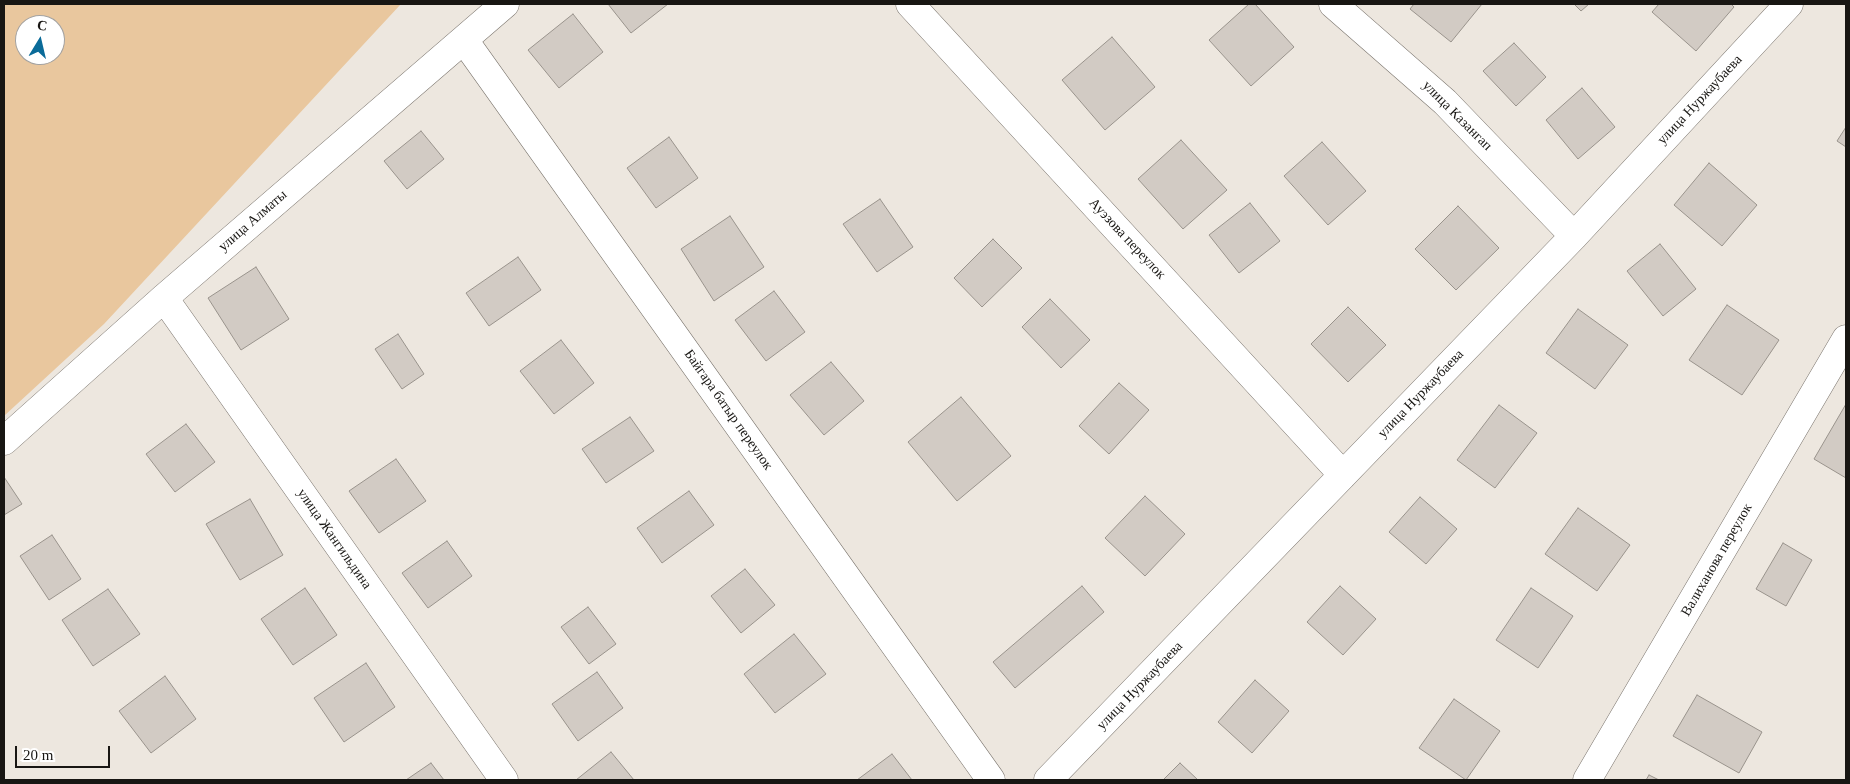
<!DOCTYPE html>
<meta charset="utf-8">
<style>
body{margin:0}
#map{position:relative;width:1850px;height:784px;overflow:hidden;background:#ede7df;font-family:Georgia,serif}
canvas{display:block}
.frame{position:absolute;inset:0;border:5px solid #181613;pointer-events:none}
.north{position:absolute;left:15px;top:15px;width:50px;height:50px;box-sizing:border-box;background:#fff;border:1px solid #a3a2a1;border-radius:50%;rotate:9deg;font-size:14px;font-weight:700;line-height:20px;text-align:center;color:#181613}
.north::after{content:'';display:block;margin:auto;width:18px;height:22px;background:#0a6b99;clip-path:polygon(50% 0,100% 100%,50% 72%,0 100%)}
.scale{position:absolute;left:15px;top:746px;width:95px;height:22px;box-sizing:border-box;border:2px solid #181613;border-top:0;padding-left:6px;font-size:15px;line-height:18px;white-space:nowrap;color:#181613;-webkit-text-stroke:4px #fff;paint-order:stroke}
</style>
<div id="map">
<canvas width="1850" height="784"></canvas>
<div class="frame"></div>
<div class="north">С</div>
<div class="scale">20 m</div>
</div>
<script>
const c = document.querySelector('canvas').getContext('2d');
c.lineJoin = 'round';
function fillPath(path, color) {
  c.fillStyle = color;
  c.fill(path, 'evenodd');
}
function shape(rows) {
  const path = new Path2D();
  for (const r of rows) {
    path.moveTo(r[0], r[1]);
    for (let i = 2; i < r.length; i += 2) path.lineTo(r[i], r[i + 1]);
  }
  return path;
}
function stroke(path, color, width, dash) {
  c.strokeStyle = color;
  c.lineWidth = width;
  c.lineCap = dash ? 'butt' : 'round';
  c.setLineDash(dash || []);
  c.stroke(path);
}
function write(font, color, halo, rows, align = 'center') {
  c.font = font + ' Georgia,serif';
  c.lineWidth = 4;
  c.setLineDash([]);
  c.textBaseline = 'middle';
  c.strokeStyle = halo;
  c.fillStyle = color;
  for (const [text, x, y, turn = 0] of rows) {
    c.save();
    c.translate(x, y);
    c.rotate((+turn || 0) * Math.PI / 180);
    c.textAlign = isNaN(turn) ? turn : align;
    if (halo) c.strokeText(text, 0, 0);
    c.fillText(text, 0, 0);
    c.restore();
  }
}
const green = shape([
 [4,4,401,4,104,324,4,416],
 [25,25,55,25,55,55,25,55]
]);
const building = shape([
 [608,4,668,4,631,33,608,4],
 [1249,4,1255,4,1294,47,1251,86,1209,40,1249,4],
 [1414,4,1482,4,1451,42,1410,9,1414,4],
 [1574,4,1589,4,1581,11,1574,4],
 [1659,4,1731,4,1734,7,1696,51,1652,12,1659,4],
 [573,14,603,52,559,88,528,50,573,14],
 [1112,37,1155,87,1105,130,1062,80,1112,37],
 [1514,43,1546,77,1516,106,1483,71,1514,43],
 [1582,88,1615,127,1578,159,1546,120,1582,88],
 [1846,127,1846,147,1837,141,1846,127],
 [421,131,444,159,407,189,384,161,421,131],
 [669,137,698,178,656,208,627,168,669,137],
 [1181,140,1227,190,1183,229,1138,179,1181,140],
 [1322,142,1366,191,1328,225,1284,176,1322,142],
 [1709,163,1757,205,1722,246,1674,205,1709,163],
 [880,199,913,247,877,272,843,224,880,199],
 [1250,203,1280,241,1239,273,1209,235,1250,203],
 [1458,206,1499,248,1456,290,1415,249,1458,206],
 [730,216,764,267,714,301,681,249,730,216],
 [993,239,1022,268,982,307,954,278,993,239],
 [1660,244,1696,289,1663,316,1627,271,1660,244],
 [518,257,541,290,489,326,466,293,518,257],
 [256,267,289,319,241,350,208,298,256,267],
 [774,291,805,332,766,361,735,320,774,291],
 [1050,299,1090,340,1061,368,1022,327,1050,299],
 [1727,305,1779,340,1742,395,1689,360,1727,305],
 [1348,307,1386,345,1348,382,1311,344,1348,307],
 [1578,309,1628,345,1595,389,1546,353,1578,309],
 [398,334,424,374,402,389,375,349,398,334],
 [561,340,594,383,554,414,520,371,561,340],
 [831,362,864,401,824,435,790,395,831,362],
 [1119,383,1149,410,1109,454,1079,426,1119,383],
 [961,397,1011,456,957,501,908,442,961,397],
 [1846,404,1846,478,1814,459,1846,404],
 [1499,405,1537,433,1495,488,1457,460,1499,405],
 [630,417,654,451,606,483,582,449,630,417],
 [186,424,215,462,175,492,146,454,186,424],
 [396,459,426,501,379,533,349,491,396,459],
 [4,477,22,504,4,515,4,477],
 [689,491,714,525,662,563,637,528,689,491],
 [1145,496,1185,534,1145,576,1105,538,1145,496],
 [1420,497,1457,529,1426,564,1389,532,1420,497],
 [250,499,283,555,240,580,206,524,250,499],
 [1578,508,1630,545,1597,591,1545,554,1578,508],
 [52,535,81,579,49,600,20,556,52,535],
 [447,541,472,576,428,608,402,573,447,541],
 [1783,543,1812,560,1786,606,1756,589,1783,543],
 [745,569,775,605,741,633,711,596,745,569],
 [1082,586,1104,612,1015,688,993,662,1082,586],
 [1340,586,1376,619,1343,655,1307,622,1340,586],
 [305,588,337,635,293,665,261,619,305,588],
 [1531,588,1573,616,1538,668,1496,640,1531,588],
 [108,589,140,634,93,666,62,620,108,589],
 [588,607,616,644,589,664,561,627,588,607],
 [794,634,826,674,775,713,744,674,794,634],
 [366,663,395,707,344,742,314,698,366,663],
 [597,672,623,708,578,741,552,704,597,672],
 [165,676,196,719,151,753,119,711,165,676],
 [1255,680,1289,711,1252,753,1218,722,1255,680],
 [1697,695,1762,732,1739,773,1673,736,1697,695],
 [1454,699,1500,731,1466,780,1419,748,1454,699],
 [611,752,634,780,576,780,611,752],
 [892,754,912,780,857,780,892,754],
 [431,763,444,780,406,780,431,763],
 [1180,763,1198,780,1163,780,1180,763],
 [1649,775,1659,780,1646,780,1649,775]
]);
const minor = shape([
 [910,4,1343,475],
 [1333,4,1445,102,1574,236],
 [464,40,991,780],
 [164,298,504,780],
 [4,441,164,298,505,4],
 [1048,780,1574,236,1789,4],
 [1587,780,1846,339]
]);
const streetNames = [
 ["улица Нуржаубаева",1700,100,-47],
 ["улица Казангап",1457,116,45],
 ["улица Алматы",253,221,-41],
 ["Ауэзова переулок",1127,239,47],
 ["улица Нуржаубаева",1421,394,-46],
 ["Байгара батыр переулок",728,410,55],
 ["улица Жангильдина",334,539,55],
 ["Валиханова переулок",1717,560,-60],
 ["улица Нуржаубаева",1140,686,-46]
];
fillPath(green, '#e9c79e');
fillPath(building, '#d2cbc4');
stroke(building, '#99938c', 1);
stroke(minor, '#7a746d', 29);
stroke(minor, '#fff', 28);
write('14px', '#181613', '#fff', streetNames);
</script>
